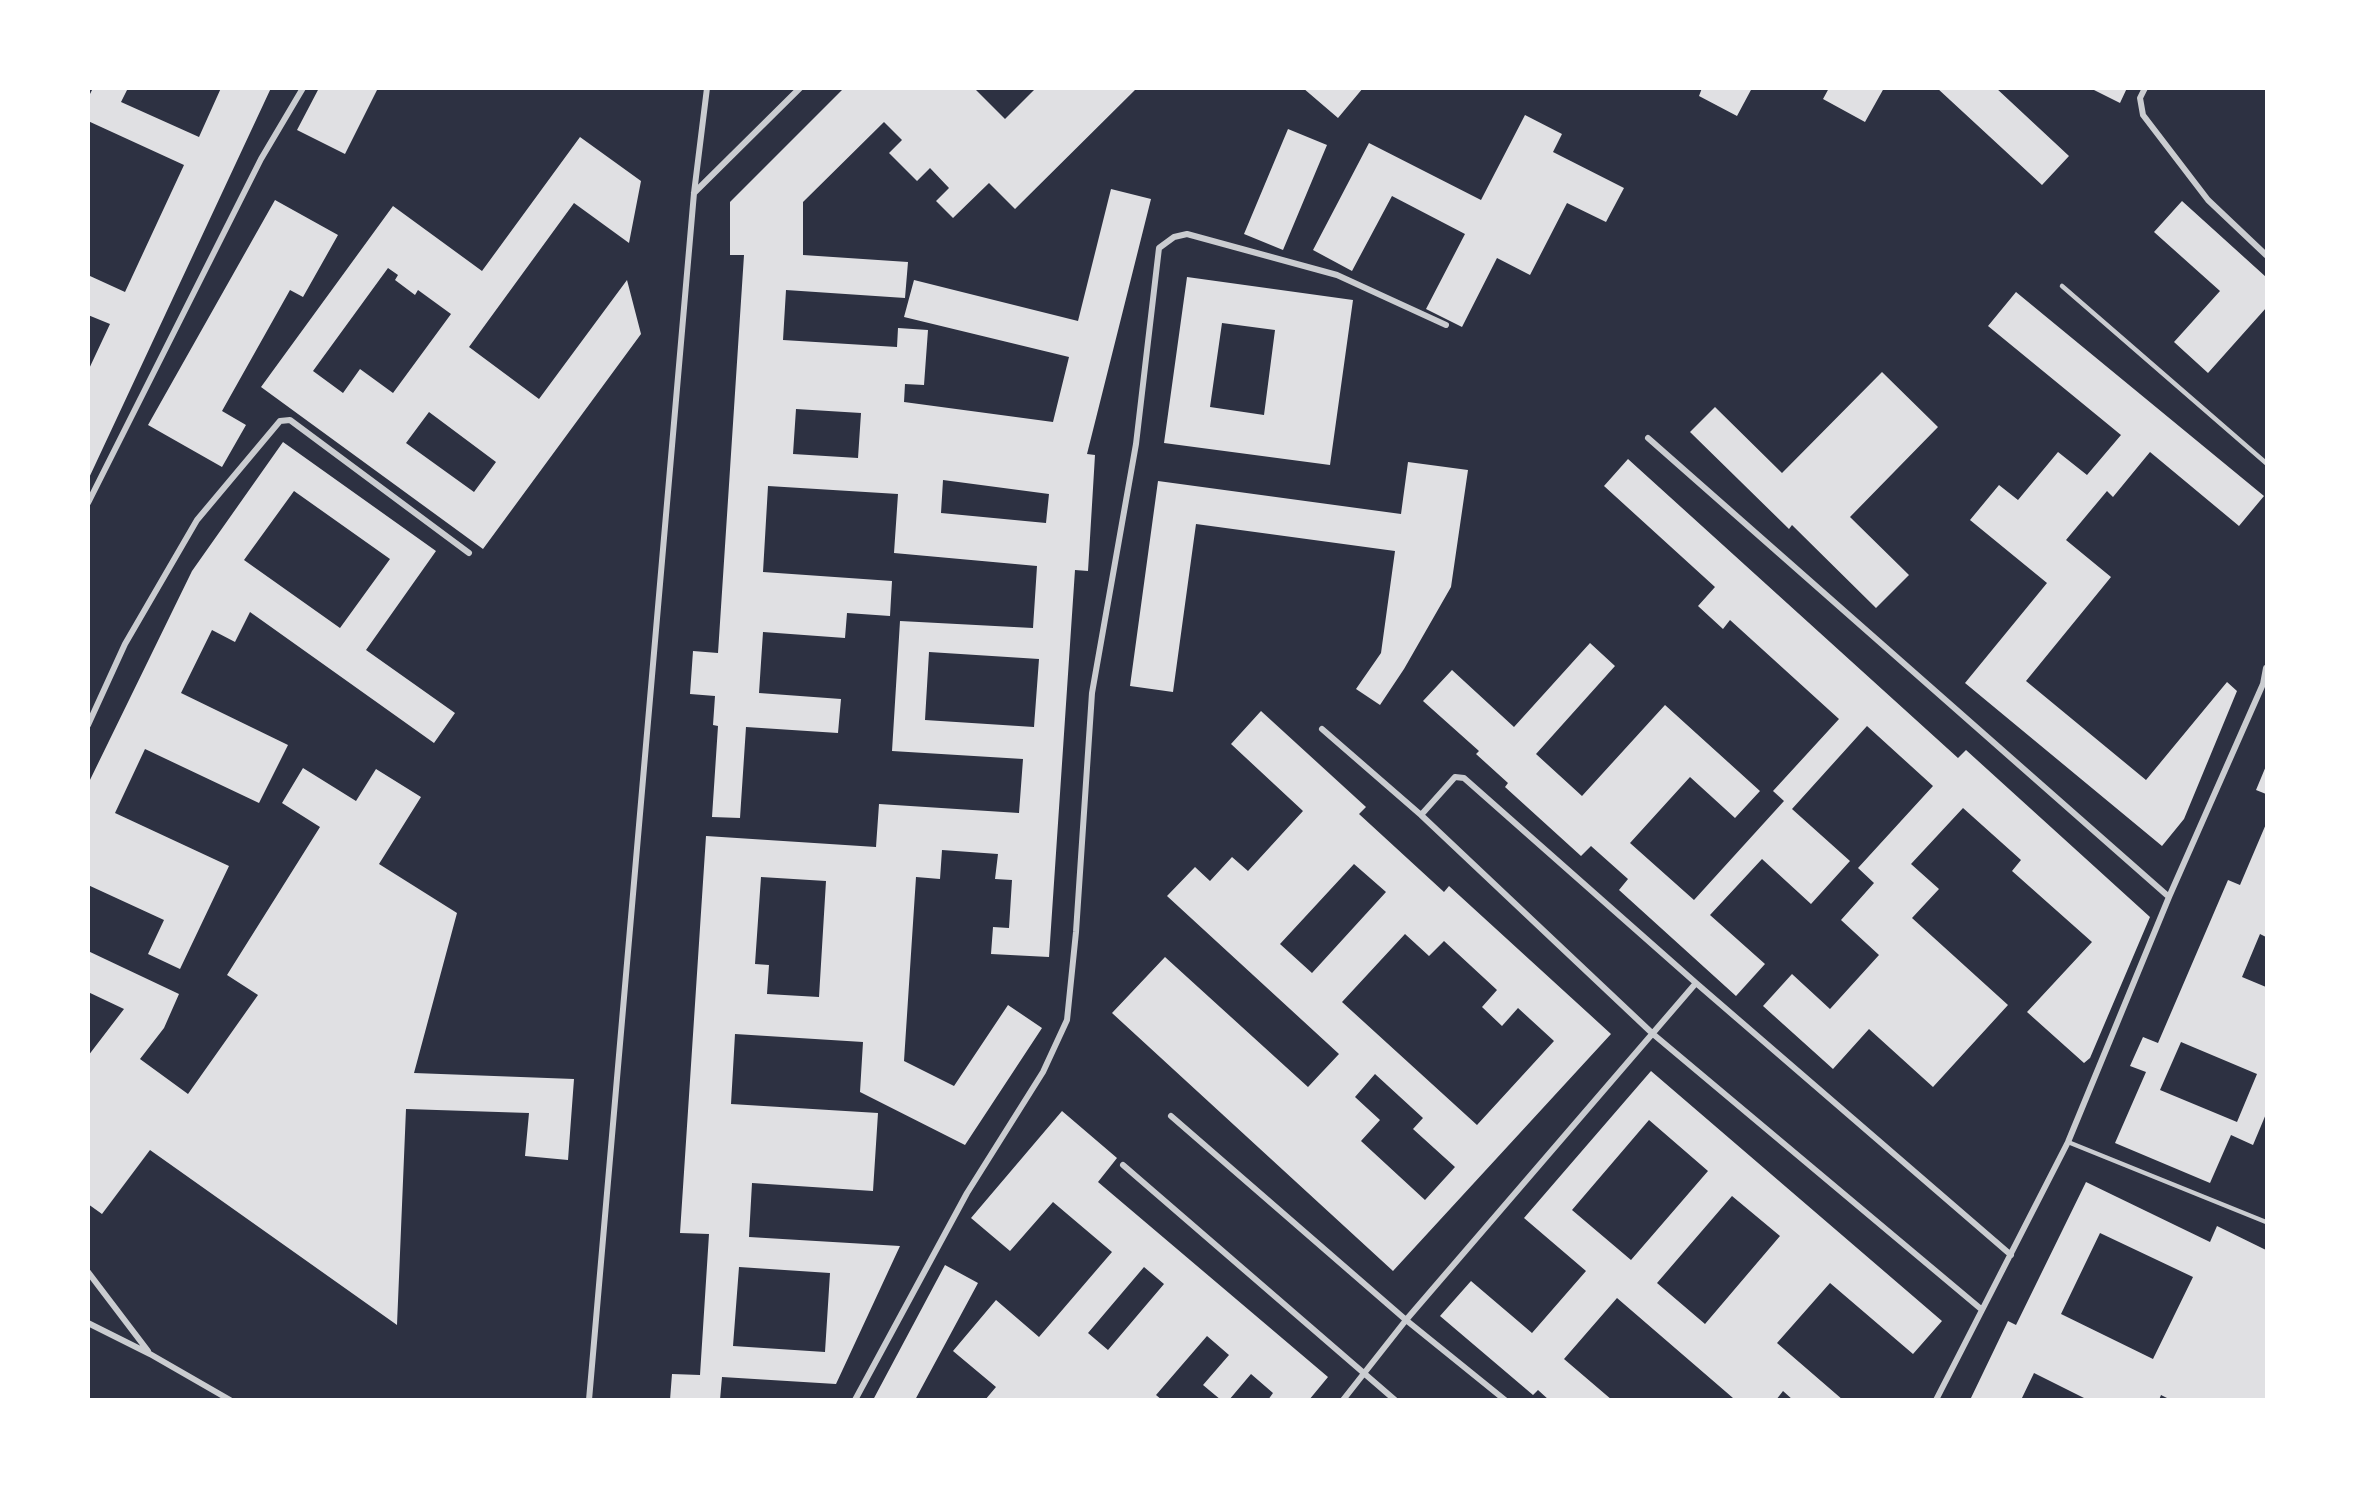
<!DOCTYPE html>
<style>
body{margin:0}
#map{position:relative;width:2355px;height:1488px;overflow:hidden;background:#2d3142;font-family:"PT Sans",sans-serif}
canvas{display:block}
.frame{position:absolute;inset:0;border:90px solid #fff;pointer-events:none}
</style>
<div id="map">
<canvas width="2355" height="1488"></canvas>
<div class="frame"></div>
</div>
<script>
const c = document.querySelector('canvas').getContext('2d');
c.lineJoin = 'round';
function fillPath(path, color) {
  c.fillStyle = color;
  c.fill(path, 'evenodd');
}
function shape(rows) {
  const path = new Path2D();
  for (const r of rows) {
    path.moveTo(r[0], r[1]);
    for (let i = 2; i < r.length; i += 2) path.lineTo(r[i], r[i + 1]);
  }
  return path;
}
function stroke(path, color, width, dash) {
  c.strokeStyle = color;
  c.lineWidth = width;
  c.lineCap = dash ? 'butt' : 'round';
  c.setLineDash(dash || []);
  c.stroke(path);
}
const building = shape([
 [93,88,128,88,121,102,199,137,221,88,271,88,88,480,88,371,110,324,88,315,88,279,90,276,125,292,184,165,88,121,88,98],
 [319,88,378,88,345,154,297,130],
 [844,88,974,88,1005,119,1036,88,1137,88,1015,209,989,183,953,218,936,201,949,188,930,168,917,181,889,153,902,140,884,122,803,202,803,255,908,262,905,298,786,290,783,340,897,347,898,328,928,330,924,385,905,384,904,402,1053,422,1069,357,904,317,914,280,1078,321,1111,189,1151,199,1087,454,1095,455,1088,571,1075,570,1049,957,991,954,993,927,1009,928,1012,880,995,879,998,854,942,850,940,879,916,877,904,1061,954,1086,1008,1005,1042,1028,965,1145,860,1092,863,1042,735,1034,731,1104,878,1113,873,1191,752,1183,749,1237,900,1246,836,1384,722,1377,720,1400,670,1400,672,1374,700,1375,709,1234,680,1233,706,836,876,847,879,804,1019,813,1023,759,892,751,900,621,1033,628,1037,566,894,553,898,494,768,486,763,572,892,581,890,616,847,613,845,638,763,632,759,693,841,699,838,733,746,727,740,818,712,817,718,726,713,725,715,696,690,694,693,651,718,653,744,255,730,255,730,202],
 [796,409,861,413,858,458,793,454],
 [943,480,1049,494,1046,523,941,513],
 [929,652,1039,659,1034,727,925,720],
 [761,877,826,881,819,997,767,994,769,965,755,964],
 [739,1267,830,1273,825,1352,733,1346],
 [1303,88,1363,88,1338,118],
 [1702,88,1752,88,1737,116,1699,96],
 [1829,88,1884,88,1865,122,1823,99],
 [1937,88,1996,88,2069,156,2042,185],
 [2090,88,2127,88,2120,103],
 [1525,115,1562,134,1553,152,1624,188,1606,222,1567,203,1530,275,1497,258,1462,327,1426,309,1465,234,1392,196,1352,271,1313,250,1369,143,1481,200],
 [1288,129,1327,145,1283,250,1244,234],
 [580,137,641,181,629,243,574,203,469,347,539,399,627,280,641,334,483,549,261,387,393,206,482,271],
 [388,268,398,275,395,280,415,295,418,290,451,314,393,393,360,369,343,393,313,371],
 [429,412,496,462,474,492,406,443],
 [275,200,338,235,303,297,290,290,222,411,246,425,222,467,148,425],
 [2182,201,2266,277,2266,308,2208,373,2174,342,2220,291,2154,232],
 [1187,277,1353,300,1330,465,1164,443],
 [1222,323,1275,330,1264,415,1210,407],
 [2016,292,2264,496,2239,526,2150,452,2113,497,2107,491,2066,540,2111,577,2026,681,2146,780,2227,682,2237,691,2184,819,2162,846,1965,683,2047,583,1970,520,1999,485,2018,500,2058,452,2087,475,2121,435,1988,326],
 [1882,372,1938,427,1850,517,1909,575,1876,608,1792,525,1789,529,1690,432,1715,407,1782,473],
 [283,442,436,551,366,650,455,713,434,743,250,612,235,642,212,630,181,693,288,745,259,803,145,749,115,813,229,866,180,969,148,954,164,920,88,885,88,784,192,571],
 [294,491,390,559,340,628,244,560],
 [1628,459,1958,758,1966,750,2150,917,2090,1058,2084,1063,2027,1012,2092,942,2012,871,2021,860,1963,808,1911,864,1939,889,1912,918,2008,1005,1933,1087,1869,1029,1833,1069,1763,1006,1792,974,1830,1009,1879,955,1841,920,1874,883,1858,868,1933,786,1867,726,1792,809,1850,861,1811,904,1762,859,1710,915,1765,964,1736,996,1619,890,1628,879,1591,846,1581,856,1505,787,1508,783,1476,754,1479,751,1423,701,1452,670,1514,727,1590,643,1615,666,1536,754,1582,796,1665,705,1760,791,1735,818,1690,777,1630,843,1694,900,1784,801,1773,791,1839,719,1730,620,1723,629,1698,606,1715,587,1604,486],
 [1408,462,1468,470,1451,587,1404,669,1380,705,1356,689,1381,653,1395,551,1196,524,1173,692,1130,686,1158,481,1401,514],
 [1261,711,1366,807,1359,814,1444,892,1449,886,1611,1034,1393,1271,1112,1013,1165,957,1308,1087,1339,1054,1167,896,1195,867,1210,881,1232,857,1248,871,1303,811,1231,744],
 [1354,864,1386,892,1312,973,1280,944],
 [1405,934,1429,956,1444,941,1497,990,1482,1007,1502,1026,1518,1008,1554,1041,1477,1125,1342,1002],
 [1375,1074,1423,1118,1413,1129,1455,1167,1425,1200,1361,1141,1380,1120,1355,1097],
 [2266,766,2266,794,2256,790],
 [303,768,356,801,376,769,421,797,379,864,457,913,414,1073,574,1079,568,1160,525,1156,529,1113,406,1109,397,1325,150,1150,102,1214,88,1204,88,1056,124,1009,88,992,88,951,179,994,164,1028,140,1059,188,1094,258,995,227,975,320,827,282,803],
 [2266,824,2266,937,2260,934,2242,977,2266,987,2266,1114,2253,1145,2231,1135,2210,1183,2115,1143,2146,1072,2130,1066,2143,1037,2158,1043,2228,880,2240,885],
 [2181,1042,2257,1074,2237,1122,2160,1090],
 [1651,1071,1942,1321,1913,1354,1830,1283,1777,1343,1843,1400,1793,1400,1783,1391,1776,1400,1732,1400,1733,1398,1617,1298,1564,1359,1612,1400,1549,1400,1538,1390,1533,1395,1440,1316,1471,1281,1532,1333,1586,1271,1524,1218],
 [1649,1120,1708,1171,1631,1260,1572,1210],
 [1732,1196,1780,1236,1705,1324,1657,1283],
 [1062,1111,1117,1158,1098,1182,1328,1377,1309,1400,1268,1400,1273,1393,1251,1374,1229,1400,1221,1400,1203,1385,1229,1355,1207,1336,1156,1395,1162,1400,985,1400,996,1387,953,1351,996,1300,1039,1337,1112,1252,1053,1202,1010,1251,971,1218],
 [1144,1267,1164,1284,1108,1350,1088,1333],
 [2086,1182,2210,1242,2217,1226,2266,1250,2266,1400,2171,1400,2161,1395,2159,1400,2088,1400,2034,1373,2021,1400,1970,1400,2008,1321,2016,1325],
 [2100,1233,2193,1277,2153,1359,2061,1314],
 [945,1265,978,1283,915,1400,873,1400]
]);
const service = shape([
 [2062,286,2266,463],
 [2068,1142,2266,1222]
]);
const minor = shape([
 [2145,88,2140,98,2143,115,2208,200,2266,255],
 [694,193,800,88],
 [1648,438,2169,897],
 [88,503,261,159,303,88],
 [88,725,125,644,197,520,280,421,290,420,469,553],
 [1322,729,1421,815,1653,1034,1981,1309],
 [1696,983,2011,1255],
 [1171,1116,1406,1320,1505,1400],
 [1123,1165,1395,1400],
 [88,1272,148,1351],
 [88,1323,150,1354,230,1400],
 [589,1400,694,193,707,88],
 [855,1400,967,1193,1043,1072,1067,1020,1076,932,1092,693,1136,444,1159,248,1174,237,1187,234,1337,275,1446,325],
 [1343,1400,1406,1320,1696,983,1464,778,1455,777,1421,815],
 [1936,1400,2068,1142,2169,897,2263,684,2266,668]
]);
fillPath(building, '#e0e0e3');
stroke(service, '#caccd0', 4.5);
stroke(minor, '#caccd0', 6);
</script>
